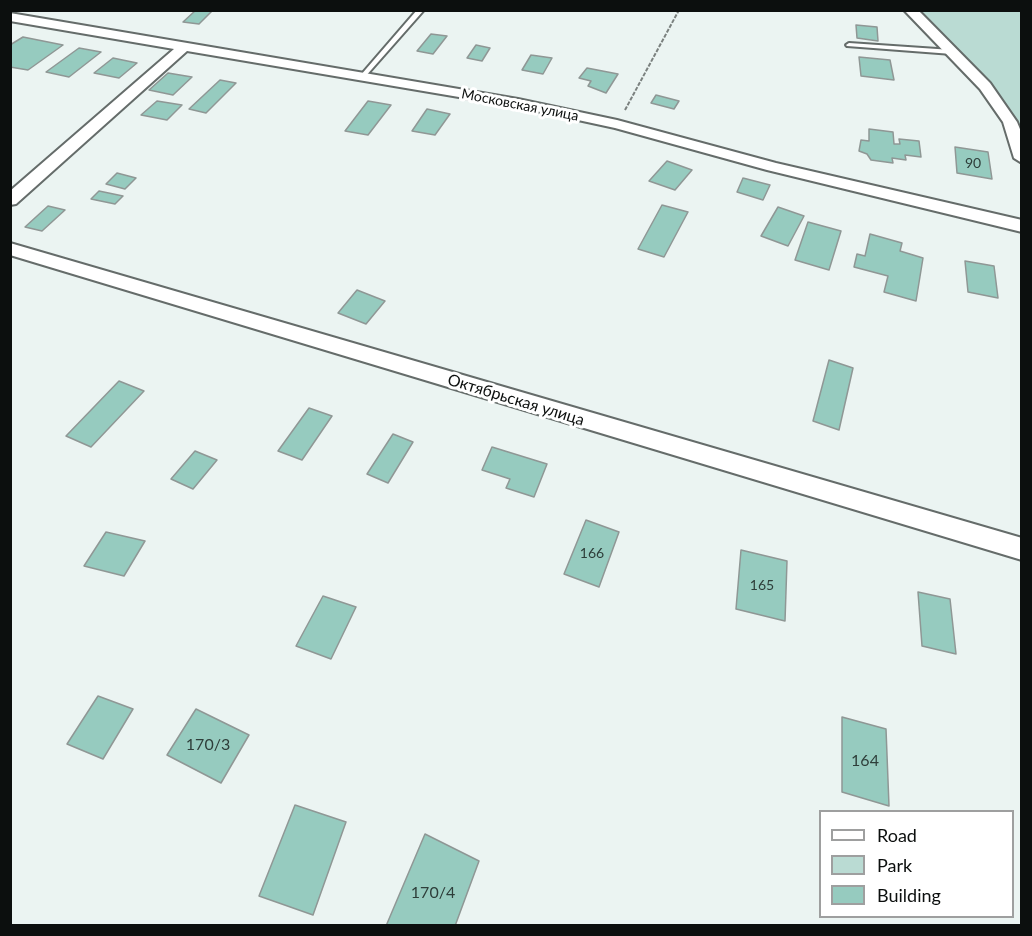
<!DOCTYPE html>
<meta charset="utf-8">
<style>
body{margin:0}
#map{position:relative;width:1032px;height:936px;overflow:hidden;background:#ebf4f2;font-family:Lato,sans-serif}
canvas{display:block}
.frame{position:absolute;inset:0;border:12px solid #0c0f0e;pointer-events:none}
.legend{position:absolute;left:819px;top:810px;width:195px;height:108px;box-sizing:border-box;background:#fff;border:2px solid #9e9f9f;margin:0;padding:8px 10px;list-style:none;font-size:18px;color:#0c0f0e}
.legend li{display:flex;align-items:center;gap:12px;height:30px}
.legend b{width:30px;border:2px solid #9e9f9f}
</style>
<div id="map">
<canvas width="1032" height="936"></canvas>
<div class="frame"></div>
<ul class="legend">
<li><b style="height:8px;background:#fff"></b>Road</li>
<li><b style="height:16px;background:#badbd3"></b>Park</li>
<li><b style="height:16px;background:#96cbbf"></b>Building</li>
</ul>
</div>
<script>
const c = document.querySelector('canvas').getContext('2d');
c.lineJoin = 'round';
function fillPath(path, color) {
  c.fillStyle = color;
  c.fill(path, 'evenodd');
}
function shape(rows) {
  const path = new Path2D();
  for (const r of rows) {
    path.moveTo(r[0], r[1]);
    for (let i = 2; i < r.length; i += 2) path.lineTo(r[i], r[i + 1]);
  }
  return path;
}
function stroke(path, color, width, dash) {
  c.strokeStyle = color;
  c.lineWidth = width;
  c.lineCap = dash ? 'butt' : 'round';
  c.setLineDash(dash || []);
  c.stroke(path);
}
function write(font, color, halo, rows, align = 'center') {
  c.font = font + ' Lato,sans-serif';
  c.lineWidth = 6;
  c.setLineDash([]);
  c.textBaseline = 'middle';
  c.strokeStyle = halo;
  c.fillStyle = color;
  for (const [text, x, y, turn = 0] of rows) {
    c.save();
    c.translate(x, y);
    c.rotate((+turn || 0) * Math.PI / 180);
    c.textAlign = isNaN(turn) ? turn : align;
    if (halo) c.strokeText(text, 0, 0);
    c.fillText(text, 0, 0);
    c.restore();
  }
}
const green = shape([
 [916,11,1021,11,1021,131,993,87,963,54]
]);
const building = shape([
 [196,10,213,10,199,24,183,22,196,10],
 [856,25,877,27,878,41,857,38,856,25],
 [431,34,447,36,433,54,417,51,431,34],
 [23,37,63,45,28,70,10,67,10,45,23,37],
 [476,45,490,48,482,61,467,58,476,45],
 [79,48,101,52,69,77,46,72,79,48],
 [531,55,552,58,543,74,522,70,531,55],
 [859,57,890,60,894,80,861,76,859,57],
 [113,58,137,63,119,78,94,73,113,58],
 [587,68,618,74,606,93,588,86,591,81,579,78,587,68],
 [168,73,192,77,173,95,149,90,168,73],
 [220,80,236,83,206,113,189,109,220,80],
 [656,95,679,101,674,109,651,103,656,95],
 [157,101,182,105,167,120,141,115,157,101],
 [368,101,391,105,368,135,345,131,368,101],
 [427,109,450,114,435,135,412,131,427,109],
 [869,129,893,132,894,144,900,144,899,139,919,141,921,157,905,155,906,160,892,158,893,163,871,160,867,154,859,151,861,140,869,141,869,129],
 [955,147,988,152,992,179,957,173,955,147],
 [667,161,692,170,675,190,649,181,667,161],
 [117,173,136,178,125,189,106,184,117,173],
 [743,178,770,185,763,200,737,192,743,178],
 [99,191,123,196,115,204,91,199,99,191],
 [662,205,688,212,664,257,638,249,662,205],
 [48,206,65,210,42,231,25,227,48,206],
 [778,207,804,216,788,246,761,236,778,207],
 [808,222,841,231,829,270,795,260,808,222],
 [870,234,902,243,900,251,923,258,916,301,884,292,888,276,854,267,857,254,865,256,870,234],
 [965,261,994,266,998,298,968,292,965,261],
 [357,290,385,301,366,324,338,313,357,290],
 [829,360,853,368,839,430,813,421,829,360],
 [119,381,144,391,91,447,66,436,119,381],
 [309,408,332,416,302,460,278,451,309,408],
 [393,434,413,442,388,483,367,474,393,434],
 [492,447,547,464,534,497,506,488,510,479,482,470,492,447],
 [195,451,217,460,193,489,171,479,195,451],
 [586,520,619,532,599,587,564,574,586,520],
 [106,532,145,541,124,576,84,566,106,532],
 [741,550,787,561,785,621,736,609,741,550],
 [918,592,950,599,956,654,922,646,918,592],
 [323,596,356,607,331,659,296,646,323,596],
 [98,696,133,709,103,759,67,744,98,696],
 [196,709,249,735,221,783,167,755,196,709],
 [842,717,886,729,889,806,842,792,842,717],
 [295,805,346,822,313,915,259,896,295,805],
 [425,834,479,861,455,926,386,926,425,834]
]);
const path = shape([
 [625,110,679,10]
]);
const lane = shape([
 [417,10,424,10,364,78,360,78,360,76,417,10],
 [849,43,952,50,955,52,952,54,847,46,846,45,849,43]
]);
const street = shape([
 [904,10,918,10,990,83,1017,122,1022,134,1022,163,1014,158,1003,122,980,89,904,10],
 [10,13,518,99,617,120,776,163,1022,220,1022,232,767,170,615,128,518,107,187,51,16,204,10,205,10,191,174,49,10,21,10,13],
 [10,243,1022,538,1022,560,10,255,10,243]
]);
const farStreetnames = [
 ["Московская улица",520,105,11]
];
const numberNames = [
 ["90",973,163],
 ["166",592,553],
 ["165",762,585]
];
const streetNames = [
 ["Октябрьская улица",516,400,17]
];
const nearNumbernames = [
 ["170/3",208,745],
 ["164",865,761],
 ["170/4",433,893]
];
fillPath(green, '#badbd3');
fillPath(building, '#96cbbf');
stroke(building, '#8f9795', 1.5);
stroke(lane, '#656c6a', 4);
stroke(street, '#656c6a', 4);
stroke(path, '#7b817f', 2, [4, 1.5]);
fillPath(lane, '#fff');
fillPath(street, '#fff');
write('14px', '#0c0f0e', '#fff', farStreetnames);
write('14px', '#2e3e3a', null, numberNames);
write('16px', '#0c0f0e', '#fff', streetNames);
write('16px', '#2e3e3a', null, nearNumbernames);
</script>
